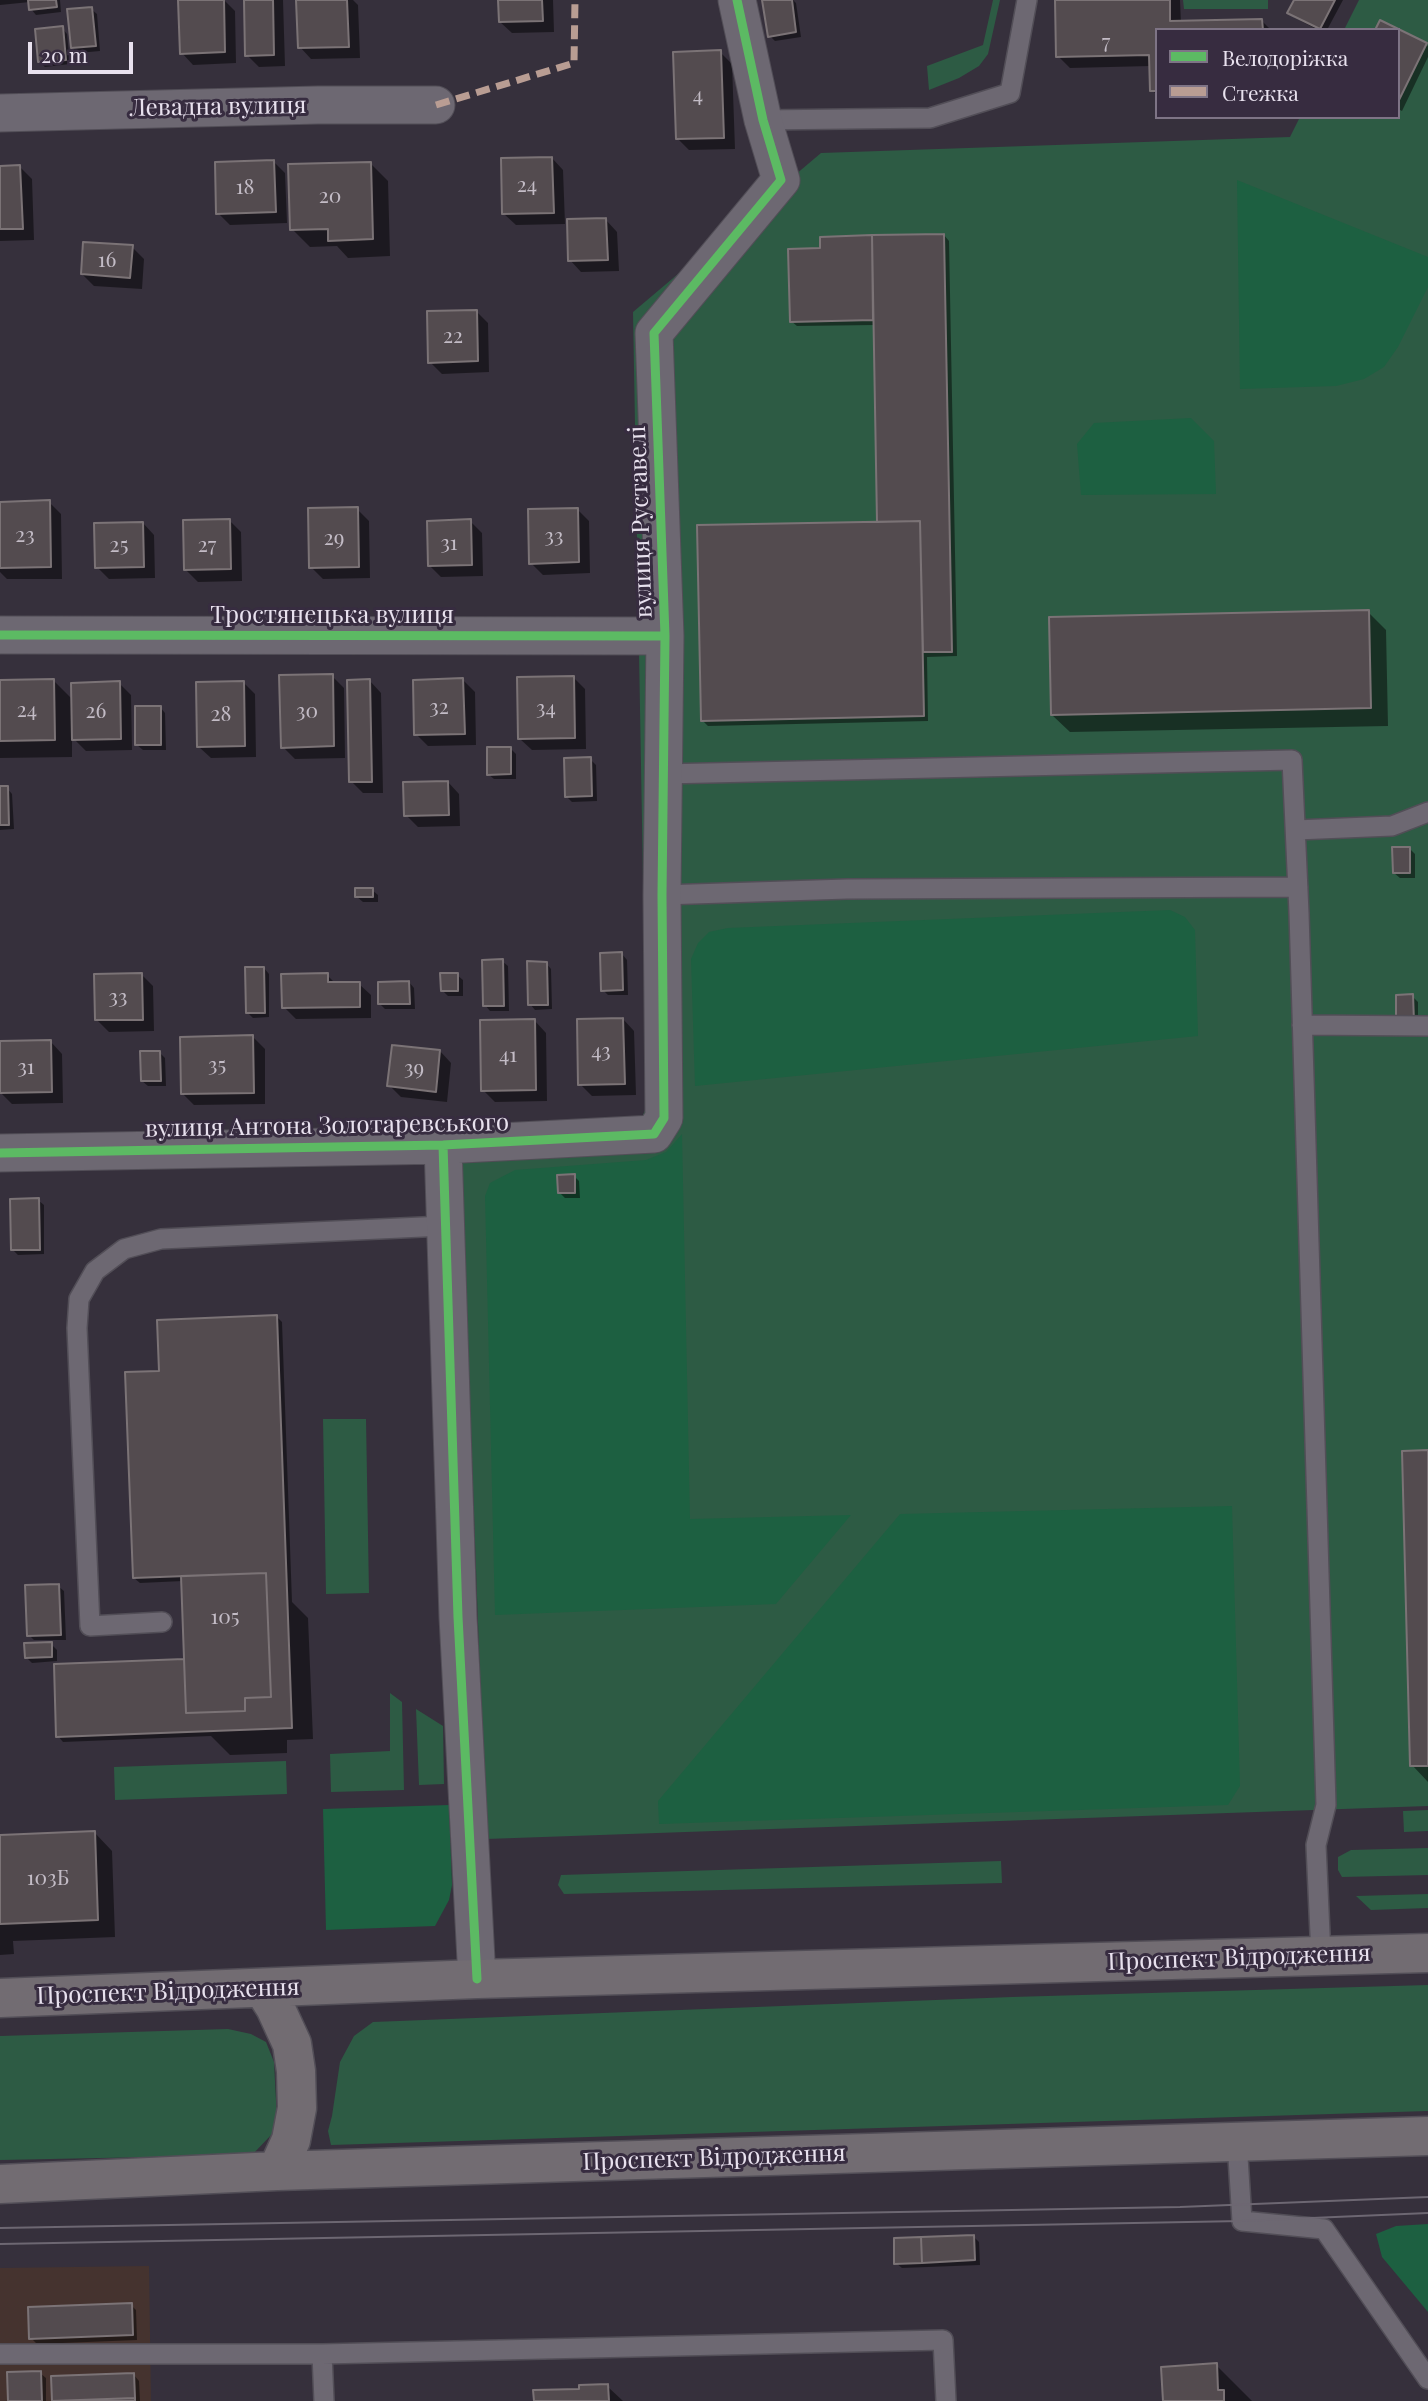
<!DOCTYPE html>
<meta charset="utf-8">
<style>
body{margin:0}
#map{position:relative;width:1428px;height:2401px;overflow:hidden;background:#36303c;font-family:"Playfair Display",serif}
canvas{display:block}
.legend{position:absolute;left:1155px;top:28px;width:245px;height:91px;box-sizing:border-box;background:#372c40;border:2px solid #7e7486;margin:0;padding:9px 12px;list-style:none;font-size:21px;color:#e8e1ee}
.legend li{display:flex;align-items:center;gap:14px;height:35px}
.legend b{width:35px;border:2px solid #7e7486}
.scale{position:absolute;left:28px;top:42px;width:105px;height:32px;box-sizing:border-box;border:4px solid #e8e1ee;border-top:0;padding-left:9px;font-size:21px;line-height:24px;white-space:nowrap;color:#e8e1ee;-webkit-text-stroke:5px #372c40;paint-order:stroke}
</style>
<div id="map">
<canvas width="1428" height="2401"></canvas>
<ul class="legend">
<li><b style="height:9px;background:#5cba63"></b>Велодоріжка</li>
<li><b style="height:9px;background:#b99d93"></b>Стежка</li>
</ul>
<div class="scale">20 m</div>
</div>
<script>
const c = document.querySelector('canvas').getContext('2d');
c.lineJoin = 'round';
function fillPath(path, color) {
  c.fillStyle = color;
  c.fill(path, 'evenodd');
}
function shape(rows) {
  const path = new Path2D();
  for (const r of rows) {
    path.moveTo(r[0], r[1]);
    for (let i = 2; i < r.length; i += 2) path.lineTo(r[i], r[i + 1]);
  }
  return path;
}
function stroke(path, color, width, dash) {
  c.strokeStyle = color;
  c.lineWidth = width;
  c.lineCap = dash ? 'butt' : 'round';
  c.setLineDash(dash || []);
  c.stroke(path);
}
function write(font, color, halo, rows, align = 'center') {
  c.font = font + ' "Playfair Display",serif';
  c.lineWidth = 6;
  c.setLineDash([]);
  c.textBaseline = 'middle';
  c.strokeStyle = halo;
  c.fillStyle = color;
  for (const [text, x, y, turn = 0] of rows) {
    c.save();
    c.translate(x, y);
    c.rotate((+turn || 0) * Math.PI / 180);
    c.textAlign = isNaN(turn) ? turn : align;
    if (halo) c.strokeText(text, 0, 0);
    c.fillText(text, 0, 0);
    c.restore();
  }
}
const commercial = shape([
 [149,2266,151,2401,0,2401,0,2268]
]);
const green = shape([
 [993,0,1000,0,988,54,979,66,959,78,929,90,927,66,983,45],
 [1183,0,1268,0,1268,9,1184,9],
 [1359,0,1428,0,1428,1806,486,1839,461,1163,625,1154,647,1106,633,312,821,153,1290,137,1300,117,1398,117,1398,30,1344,30],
 [323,1419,366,1419,369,1593,326,1594],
 [390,1693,402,1702,404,1790,331,1792,330,1754,390,1751],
 [416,1709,443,1726,444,1784,419,1785],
 [286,1761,287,1794,115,1800,114,1767],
 [1428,1810,1428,1831,1404,1832,1403,1811],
 [1428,1848,1428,1875,1342,1877,1338,1870,1338,1857,1351,1850],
 [1001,1861,1002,1883,564,1894,558,1885,561,1875],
 [1428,1894,1428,1908,1371,1910,1356,1896],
 [1428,1985,1428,2111,331,2145,328,2131,332,2116,340,2062,354,2036,373,2022,1012,1997],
 [228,2029,251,2034,266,2042,274,2062,277,2120,273,2133,252,2155,0,2160,0,2036]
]);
const forest = shape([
 [1237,180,1428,257,1428,287,1398,347,1384,367,1364,379,1336,386,1240,389],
 [1191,418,1214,441,1216,494,1081,495,1077,444,1094,423],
 [1170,910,1185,917,1195,930,1198,1036,695,1086,691,959,698,943,709,932,728,928],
 [682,1134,690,1519,851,1515,776,1604,495,1615,485,1196,490,1183,515,1170,646,1160,666,1152],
 [1232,1506,1240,1786,1228,1805,659,1824,658,1801,900,1514],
 [449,1805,452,1885,449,1900,435,1926,326,1930,323,1809],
 [1428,2224,1428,2312,1382,2257,1376,2234,1396,2226]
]);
const shadow = shape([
 [0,0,60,0,61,12,36,15,31,9,30,2,0,5],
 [199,0,224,0,235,11,236,63,193,65,182,53],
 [246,0,283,0,285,66,259,67,247,55],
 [298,0,353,0,358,5,360,58,311,59,300,47],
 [500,0,553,0,554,32,512,33,500,22],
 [771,0,793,0,796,3,801,37,775,41,770,36],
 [1057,0,1180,0,1181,23,1262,21,1271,30,1157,30,1157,95,1152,90,1151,66,1070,68,1058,56],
 [1296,0,1343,0,1327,30,1318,30,1295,18,1289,13],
 [91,9,97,14,100,51,78,53,72,48],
 [62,28,67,34,70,64,45,67,39,61],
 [1398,30,1428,46,1428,57,1402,111,1398,109],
 [720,52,732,64,735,149,689,150,677,138],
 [552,158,563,170,565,224,516,225,504,214],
 [273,161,285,173,287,223,230,225,218,213],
 [370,163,388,181,390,256,348,258,337,246,310,247,292,229],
 [20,167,32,179,34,240,0,241,0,168],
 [606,220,617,232,619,271,581,272,570,260],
 [944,235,949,241,957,656,927,657,928,721,708,726,702,720,879,524,875,325,797,326,791,321,821,250,821,238],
 [132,247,144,259,142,289,94,286,82,274],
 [476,311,488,323,489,372,442,374,430,362],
 [49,502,61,514,62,579,7,579,0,572,0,503],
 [357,509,369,521,370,578,323,579,311,567],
 [578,510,589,521,590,573,543,575,531,563],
 [229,520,241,532,242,581,198,582,186,570],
 [470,521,482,533,483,576,441,577,429,565],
 [143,523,154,535,155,578,109,579,97,567],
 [1368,612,1386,630,1388,726,1070,732,1052,715],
 [332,676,344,688,345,758,295,759,283,747],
 [573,677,585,689,586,749,532,750,520,739],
 [53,680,73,700,119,683,131,695,132,750,86,751,72,737,72,757,0,758,0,682],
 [463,680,475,692,476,745,428,746,416,734],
 [370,681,381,693,383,793,363,793,351,781],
 [243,682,255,694,256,757,211,758,199,747],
 [160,707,165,713,166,750,143,750,137,745],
 [510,748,516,754,516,779,494,779,488,774],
 [590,759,596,765,597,801,572,802,566,796],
 [448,782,459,794,460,826,418,827,406,815],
 [0,788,7,788,12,794,14,829,0,830],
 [1409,848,1415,854,1415,878,1400,878,1394,873],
 [372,890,378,895,378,902,363,902,357,897],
 [622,954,627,960,628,995,608,995,603,990],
 [502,961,508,966,509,1011,490,1011,485,1005],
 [546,963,551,969,552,1009,535,1010,530,1004],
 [264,968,269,974,269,1017,253,1018,248,1013],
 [141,974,153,986,154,1031,109,1032,97,1020],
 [327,975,336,984,359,984,371,995,371,1018,296,1019,284,1007],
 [457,975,463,980,463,996,448,996,443,991],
 [409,982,414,988,415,1009,385,1009,380,1004],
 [1412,996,1418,1002,1418,1027,1404,1027],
 [623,1019,634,1031,636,1095,592,1096,580,1084],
 [535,1021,546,1033,547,1101,495,1102,483,1090],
 [253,1037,265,1049,265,1104,194,1105,182,1093],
 [51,1042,62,1054,63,1103,12,1104,0,1092,0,1043],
 [440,1051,451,1063,447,1102,401,1097,389,1085],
 [160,1053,165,1058,166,1086,148,1086,142,1081],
 [574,1176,579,1181,580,1198,565,1198,560,1193],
 [38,1200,44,1205,44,1254,18,1255,13,1250],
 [277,1317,282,1322,292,1602,308,1618,313,1739,287,1740,287,1753,230,1755,211,1736,63,1742,58,1736,183,1660,186,1663,183,1581,140,1583,134,1578],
 [1428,1452,1428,1782,1412,1765],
 [58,1586,64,1591,66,1640,34,1640,29,1635],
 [51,1644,57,1650,57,1661,32,1663,26,1657],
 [95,1833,112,1851,115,1937,13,1941,14,1954,0,1955,0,1837],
 [974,2237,979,2242,980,2265,902,2268,896,2263],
 [131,2305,136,2310,137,2340,37,2344,31,2338],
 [1216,2365,1252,2401,1165,2401],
 [40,2373,46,2378,46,2401,10,2401],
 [134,2375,139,2381,140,2401,54,2401],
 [607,2386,623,2401,535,2401,581,2390]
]);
const building = shape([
 [28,0,56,0,57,7,29,10,28,0],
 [178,0,224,0,225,52,180,54,178,0],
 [244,0,273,0,274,55,245,56,244,0],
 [296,0,347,0,349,47,298,48,296,0],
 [498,0,542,0,543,21,499,22,498,0],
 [762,0,792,0,796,32,768,37,762,0],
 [1055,0,1170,0,1170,21,1262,19,1263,30,1157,30,1157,91,1150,91,1149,55,1056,57,1055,0],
 [1294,0,1335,0,1320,29,1287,13,1294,0],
 [92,7,96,46,71,48,67,9,92,7],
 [1380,20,1427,43,1398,102,1398,30,1375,30,1380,20],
 [63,26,66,60,38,62,35,29,63,26],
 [721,50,724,138,676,139,673,52,721,50],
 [552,157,554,213,502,214,501,158,552,157],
 [274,160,276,212,216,214,215,162,274,160],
 [371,162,373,239,328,241,328,229,290,230,288,164,371,162],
 [20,165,23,229,0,229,0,166,20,165],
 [606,218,608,260,568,261,567,219,606,218],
 [944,234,952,652,923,652,920,521,877,522,872,235,944,234],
 [872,235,873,320,790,322,788,249,820,248,820,237,872,235],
 [83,242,133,245,130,278,81,274,83,242],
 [477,310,478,361,428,363,427,311,477,310],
 [50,500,51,567,0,568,0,502,50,500],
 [358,507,359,567,309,568,308,508,358,507],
 [578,508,579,562,529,564,528,509,578,508],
 [230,519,231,569,184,570,183,520,230,519],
 [471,519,472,565,428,566,427,521,471,519],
 [920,521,924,716,701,721,697,525,920,521],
 [143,522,144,567,95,568,94,523,143,522],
 [1369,610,1371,708,1051,715,1049,617,1369,610],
 [333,674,334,746,281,748,279,675,333,674],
 [574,676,575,738,518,739,517,677,574,676],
 [463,678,465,734,414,735,413,680,463,678],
 [54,679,55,740,0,741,0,680,54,679],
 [370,679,372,782,349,782,347,680,370,679],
 [120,681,121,739,72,740,71,683,120,681],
 [244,681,245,746,197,747,196,682,244,681],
 [135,706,161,706,161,745,135,745,135,706],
 [487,747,511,747,511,774,487,775,487,747],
 [591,757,592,796,565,797,564,758,591,757],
 [448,781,449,815,404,816,403,782,448,781],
 [0,786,8,786,9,825,0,825,0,786],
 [1392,847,1410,847,1410,873,1393,873,1392,847],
 [355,888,373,888,373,897,355,897,355,888],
 [622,952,623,990,601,991,600,953,622,952],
 [503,959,504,1006,483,1006,482,960,503,959],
 [527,961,547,962,548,1005,528,1005,527,961],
 [245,967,264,967,265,1013,246,1013,245,967],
 [142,973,143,1020,95,1020,94,974,142,973],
 [328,973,328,982,360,982,360,1007,282,1008,281,974,328,973],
 [440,973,458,973,458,991,441,991,440,973],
 [409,981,410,1004,378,1004,378,982,409,981],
 [1413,994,1414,1022,1396,1022,1396,995,1413,994],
 [623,1018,625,1084,578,1085,577,1019,623,1018],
 [535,1019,536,1090,481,1091,480,1020,535,1019],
 [253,1035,254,1093,181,1094,180,1037,253,1035],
 [51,1040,52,1092,0,1093,0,1041,51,1040],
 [392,1045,440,1050,436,1092,387,1086,392,1045],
 [140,1051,160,1051,161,1081,141,1081,140,1051],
 [575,1174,575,1193,558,1193,557,1175,575,1174],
 [39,1198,40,1250,11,1250,10,1199,39,1198],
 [277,1315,292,1728,56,1737,54,1664,184,1659,186,1713,245,1711,245,1698,271,1697,266,1573,133,1578,125,1372,159,1371,157,1320,277,1315],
 [1428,1450,1428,1766,1410,1766,1402,1451,1428,1450],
 [266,1573,271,1697,245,1698,245,1711,186,1713,181,1576,266,1573],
 [59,1584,61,1635,27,1636,25,1585,59,1584],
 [52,1642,52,1657,25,1658,24,1643,52,1642],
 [95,1831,98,1920,0,1924,0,1835,95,1831],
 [974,2235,975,2260,922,2263,921,2237,974,2235],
 [921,2237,922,2263,894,2264,894,2238,921,2237],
 [132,2303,133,2335,29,2339,28,2307,132,2303],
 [1217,2363,1218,2390,1224,2390,1224,2401,1163,2401,1161,2367,1217,2363],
 [41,2371,42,2401,8,2401,7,2372,41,2371],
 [134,2373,135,2398,52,2401,51,2376,134,2373],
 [608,2384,609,2401,534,2401,533,2390,579,2389,579,2385,608,2384],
 [135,2398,135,2401,52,2401,135,2398]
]);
const service = shape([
 [763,120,930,118,1010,93,1027,0],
 [663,774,1292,760,1299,913,1326,1805,1316,1845,1321,1956],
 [1296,830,1392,826,1428,812],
 [662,895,847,889,1298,887],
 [1302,1025,1428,1026],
 [162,1622,90,1626,77,1328,79,1299,95,1271,124,1249,161,1239,444,1226],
 [1237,2141,1242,2221,1324,2229,1428,2379],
 [0,2354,322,2354,943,2340,946,2401],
 [322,2354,324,2401]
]);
const minor = shape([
 [0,113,318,105,436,105],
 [0,635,665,636],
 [443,1145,458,1617,477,1979],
 [0,1153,443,1145,654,1134,664,1118,662,895,665,636,654,333,781,180,763,120,737,0]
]);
const secondary = shape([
 [263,1988,275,2007,292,2044,296,2071,297,2108,291,2140,277,2171],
 [0,1998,477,1979,1428,1953],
 [0,2184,277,2171,1428,2136]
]);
const tram = shape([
 [0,2228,1180,2207,1428,2197],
 [0,2244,1242,2221,1428,2213]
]);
const quiet = shape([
 [436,105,574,63,575,0]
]);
const cycleway = shape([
 [0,635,665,636],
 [443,1145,458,1617,477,1979],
 [0,1153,443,1145,654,1134,664,1118,662,895,665,636,654,333,781,180,763,120,737,0]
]);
const numberNames = [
 ["7",1106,42],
 ["4",698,95],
 ["24",527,185],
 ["18",245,187],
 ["20",330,196],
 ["16",107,260],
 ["22",453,336],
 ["23",25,535],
 ["33",554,536],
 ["29",334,538],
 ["31",449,543],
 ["25",119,545],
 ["27",207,545],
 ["32",439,707],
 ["34",546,708],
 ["24",27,710],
 ["26",96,711],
 ["30",307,711],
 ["28",221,714],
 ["33",118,997],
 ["43",601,1051],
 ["41",508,1055],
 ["35",217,1065],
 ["31",26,1067],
 ["39",414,1068],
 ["105",225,1617],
 ["103Б",48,1878]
];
const streetNames = [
 ["Левадна вулиця",218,107,-1],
 ["вулиця Руставелі",641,522,-92],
 ["Тростянецька вулиця",332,616],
 ["вулиця Антона Золотаревського",327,1126,-1],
 ["Проспект Відродження",1239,1958,-2],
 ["Проспект Відродження",168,1992,-2],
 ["Проспект Відродження",714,2158,-2]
];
fillPath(commercial, '#45332f');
fillPath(green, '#2d5b44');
fillPath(forest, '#1d6041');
fillPath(shadow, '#0007');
fillPath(building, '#534b4f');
stroke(building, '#7b7376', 2);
stroke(service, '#524e57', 22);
stroke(minor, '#524e57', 39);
stroke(secondary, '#524e57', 41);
stroke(service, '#6d6872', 19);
stroke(minor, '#6d6872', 37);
stroke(secondary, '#726c72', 38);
stroke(tram, '#6d6772', 2);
stroke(quiet, '#b99d93', 7, [14, 7]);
stroke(cycleway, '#5cba63', 9);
write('21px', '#c3bcc6', null, numberNames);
write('24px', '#e8e1ee', '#372c40', streetNames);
</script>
